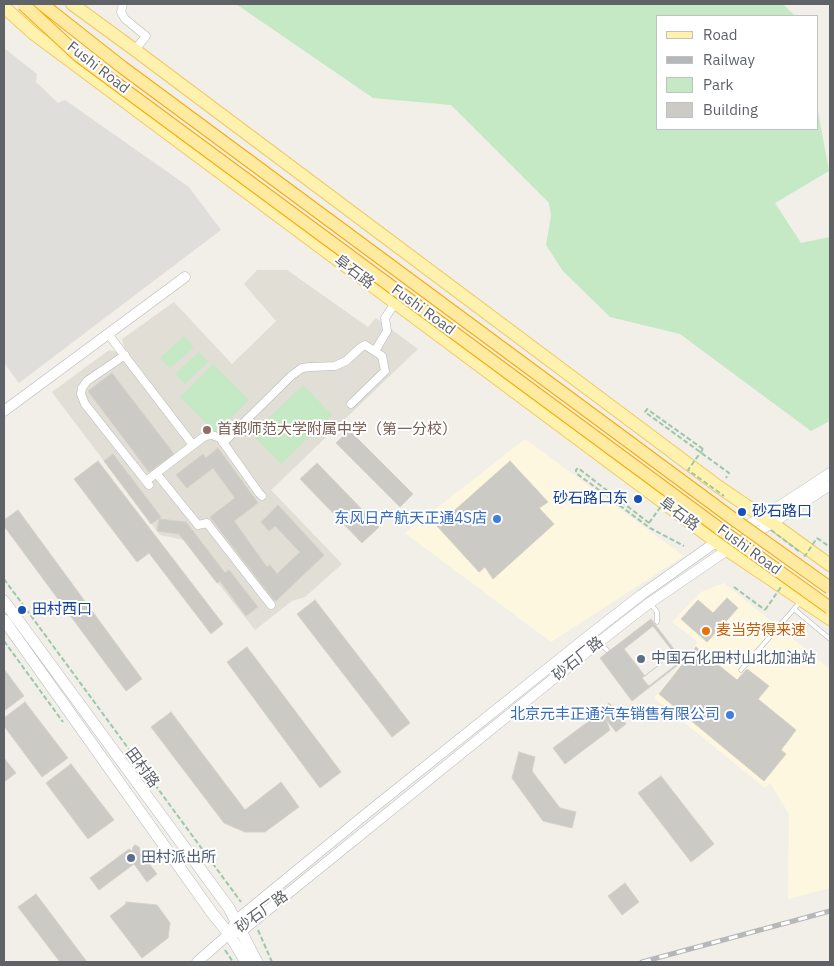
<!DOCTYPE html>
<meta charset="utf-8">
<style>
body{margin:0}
#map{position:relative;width:834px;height:966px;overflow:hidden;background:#f1efe8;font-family:"IBM Plex Sans",sans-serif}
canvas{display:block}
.frame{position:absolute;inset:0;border:5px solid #5f6368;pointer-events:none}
.legend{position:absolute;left:656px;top:15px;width:162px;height:115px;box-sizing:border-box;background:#fff;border:1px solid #bfc1c3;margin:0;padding:6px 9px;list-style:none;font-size:15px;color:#5f6368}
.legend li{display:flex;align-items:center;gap:10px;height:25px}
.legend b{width:25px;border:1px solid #bfc1c3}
</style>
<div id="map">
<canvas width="834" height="966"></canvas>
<div class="frame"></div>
<ul class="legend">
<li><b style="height:6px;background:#fff2af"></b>Road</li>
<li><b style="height:6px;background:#b6b7b8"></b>Railway</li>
<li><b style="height:14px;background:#c5e8c5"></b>Park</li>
<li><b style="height:14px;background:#cccac5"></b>Building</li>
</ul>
</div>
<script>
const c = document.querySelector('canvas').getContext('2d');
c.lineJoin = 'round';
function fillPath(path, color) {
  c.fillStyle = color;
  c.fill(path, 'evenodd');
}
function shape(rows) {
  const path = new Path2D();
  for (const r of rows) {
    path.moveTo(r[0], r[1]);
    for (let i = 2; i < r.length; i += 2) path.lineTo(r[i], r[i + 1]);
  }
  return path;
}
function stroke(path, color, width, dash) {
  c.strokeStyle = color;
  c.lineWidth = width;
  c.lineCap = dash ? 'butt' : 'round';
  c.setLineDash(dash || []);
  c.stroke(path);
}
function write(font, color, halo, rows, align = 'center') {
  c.font = font + ' "IBM Plex Sans","Noto Sans SC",sans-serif';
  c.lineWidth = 4;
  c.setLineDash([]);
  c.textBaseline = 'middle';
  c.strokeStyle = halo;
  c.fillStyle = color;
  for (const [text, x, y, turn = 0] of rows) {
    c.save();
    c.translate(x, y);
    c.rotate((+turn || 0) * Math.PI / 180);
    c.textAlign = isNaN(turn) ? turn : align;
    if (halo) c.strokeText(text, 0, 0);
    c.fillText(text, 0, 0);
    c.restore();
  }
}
const commercial = shape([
 [525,439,684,556,551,642,405,533],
 [724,583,830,669,830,888,788,899,789,814,770,783,765,788,654,698,698,642,672,622,701,592]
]);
const industrial = shape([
 [4,48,37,74,36,82,58,103,65,100,189,187,221,230,19,383,4,363]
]);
const education = shape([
 [257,270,287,270,368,327,376,318,418,349,271,490,342,564,305,597,292,601,255,630,184,540,160,535,57,399,52,392,109,350,117,352,124,347,122,339,174,302,232,364,276,321,244,284]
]);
const green = shape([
 [236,4,783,4,795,16,658,16,658,129,818,129,818,111,829,171,775,203,801,243,830,237,830,421,811,431,680,334,610,317,563,271,546,245,551,216,549,203,451,105,373,98],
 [184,336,194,347,170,368,160,358],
 [199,352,208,362,185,384,175,374],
 [213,364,249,400,216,433,180,397],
 [303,385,332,415,281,464,252,434]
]);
const building = shape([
 [112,373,174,454,149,472,88,391,112,373],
 [349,430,413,494,400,507,336,443,349,430],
 [218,448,258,503,234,521,267,567,270,565,277,574,300,552,275,526,269,531,261,522,278,505,324,555,276,601,273,599,210,517,235,498,213,468,187,488,176,475,203,454,206,458,218,448],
 [113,454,161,517,151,524,104,461,113,454],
 [98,461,223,624,211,634,149,553,137,562,74,479,98,461],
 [510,461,548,502,539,508,554,524,493,579,485,567,479,572,437,526,510,461],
 [317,463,379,527,362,543,300,479,317,463],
 [18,510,142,679,126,691,4,526,4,520,18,510],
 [159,519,186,522,225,573,229,570,258,607,246,616,220,581,217,583,179,534,157,531,159,519],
 [727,598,738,608,707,642,681,619,698,600,713,613,727,598],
 [315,600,410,723,392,737,297,614,315,600],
 [651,619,683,661,632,701,600,658,651,619],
 [653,626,674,653,645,676,624,649,653,626],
 [247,647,341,772,320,788,227,662,247,647],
 [696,647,737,680,747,669,769,686,758,699,796,730,781,750,786,754,764,781,659,694,696,647],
 [674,653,681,661,649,686,642,678,674,653],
 [4,669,24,696,4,711,4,669],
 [25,702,68,758,42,777,4,726,4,718,25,702],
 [609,703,626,724,616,732,599,711,609,703],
 [171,712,245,810,281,782,299,807,265,832,245,832,224,823,151,727,171,712],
 [597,715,606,720,610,730,565,764,553,748,597,715],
 [519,752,535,757,532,771,560,808,576,812,572,828,543,821,512,778,519,752],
 [4,758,16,773,4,782,4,758],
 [71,764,114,820,88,839,46,783,71,764],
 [661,776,714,844,691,862,638,793,661,776],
 [135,845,139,847,141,853,157,874,147,882,134,864,99,890,90,878,129,849,132,851,133,847,135,845],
 [625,883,639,902,622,915,608,896,625,883],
 [36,894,87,962,60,962,18,907,36,894],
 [126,902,157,905,170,923,168,938,142,958,110,916,126,904,126,902]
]);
const path = shape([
 [703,449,647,409,645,412,729,473,726,478],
 [649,523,578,468,576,470,576,473,650,528,684,546],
 [817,538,830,547],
 [4,579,241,902],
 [734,587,765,610],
 [4,641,63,722],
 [258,930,272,962],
 [225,950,233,962]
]);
const service = shape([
 [651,604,657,612,657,622],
 [794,609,830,639],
 [600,644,607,650],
 [741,670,800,602]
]);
const minor = shape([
 [123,4,121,12,125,19,146,36,135,50],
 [108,334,193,445],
 [375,351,387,331,385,318,395,303],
 [125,355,87,381,82,388,81,394,85,404,149,485],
 [223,443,291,376,302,368,310,367,335,366,346,361,360,348,365,345,382,356,385,371,351,404],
 [156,473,198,525,207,523,271,605],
 [146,481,205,436,212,435,220,438,259,493,262,496]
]);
const tertiary = shape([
 [4,411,185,277],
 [233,927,235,921,372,809,587,637,641,595,716,542,763,517,830,473],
 [197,962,229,934,242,931,254,921,594,646,648,604,727,550,772,523,830,485]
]);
const secondary = shape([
 [4,601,229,908,257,962],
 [4,620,212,913,229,934,246,962]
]);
const primary = shape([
 [72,4,135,50,719,487,772,523,830,565],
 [4,7,34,34,727,550,830,619]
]);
const rail = shape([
 [642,962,830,911]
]);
const pathBridge = shape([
 [703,449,688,470,724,496],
 [649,523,664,502,665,503],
 [771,530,800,552],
 [804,555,805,556,817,538],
 [765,610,781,587,780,586]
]);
const trunkBridge = shape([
 [23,4,79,56,728,535,830,608],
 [42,4,122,67,736,521,830,588]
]);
const markers = [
 [207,430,5,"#8d6e63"],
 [638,499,5,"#1a4fb4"],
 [742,512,5,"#1a4fb4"],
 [497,519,5,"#3f7fe0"],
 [22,610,5,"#1a4fb4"],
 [706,631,5,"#e8710a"],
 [641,659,5,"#5c6f8a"],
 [730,715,5,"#3f7fe0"],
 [131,858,5,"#5c6f8a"]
];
const streetNames = [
 ["Fushi Road",98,68,38],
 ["阜石路",354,272,37],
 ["Fushi Road",423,310,36],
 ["阜石路",679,514,37],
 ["Fushi Road",749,550,36],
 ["砂石厂路",578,659,-39],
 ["田村路",142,768,54],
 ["砂石厂路",262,912,-36]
];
const educationNames = [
 ["首都师范大学附属中学（第一分校）",217,430]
];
const transitNames = [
 ["砂石路口东",628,499,"right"],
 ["砂石路口",752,512],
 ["田村西口",32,610]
];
const shopNames = [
 ["东风日产航天正通4S店",487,519],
 ["北京元丰正通汽车销售有限公司",720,715]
];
const foodNames = [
 ["麦当劳得来速",716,631]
];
const serviceNames = [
 ["中国石化田村山北加油站",651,659],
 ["田村派出所",141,858]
];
fillPath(commercial, '#fef7e0');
fillPath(industrial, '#e0deda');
fillPath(education, '#e1ded6');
fillPath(green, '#c5e8c5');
fillPath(building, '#cccac5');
stroke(building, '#d6d1c6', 1);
stroke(service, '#b5b8bc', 5);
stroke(minor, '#b5b8bc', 9);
stroke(tertiary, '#b5b8bc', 11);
stroke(secondary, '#b6babf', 12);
stroke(primary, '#f2c960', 14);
stroke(path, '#9cc7a9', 2, [5, 2.5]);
stroke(service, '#fff', 4);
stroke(minor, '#fff', 8);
stroke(tertiary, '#fff', 10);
stroke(secondary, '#fff', 11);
stroke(primary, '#fff2af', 12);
stroke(rail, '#b6b7b8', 5);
stroke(rail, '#fff', 3, [9]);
stroke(trunkBridge, '#f9ab00', 14, []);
stroke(pathBridge, '#9cc7a9', 2, [5, 2.5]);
stroke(trunkBridge, '#feeaa1', 12);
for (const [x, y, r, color] of markers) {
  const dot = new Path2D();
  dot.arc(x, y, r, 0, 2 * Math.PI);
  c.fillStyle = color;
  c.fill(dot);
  stroke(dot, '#fff', 2);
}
write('15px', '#5f6368', '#fff', streetNames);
write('15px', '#785e54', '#fff', educationNames, 'left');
write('15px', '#164399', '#fff', transitNames, 'left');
write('15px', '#366cbe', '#fff', shopNames, 'right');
write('15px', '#c56008', '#fff', foodNames, 'left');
write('15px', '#4e5e75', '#fff', serviceNames, 'left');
</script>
